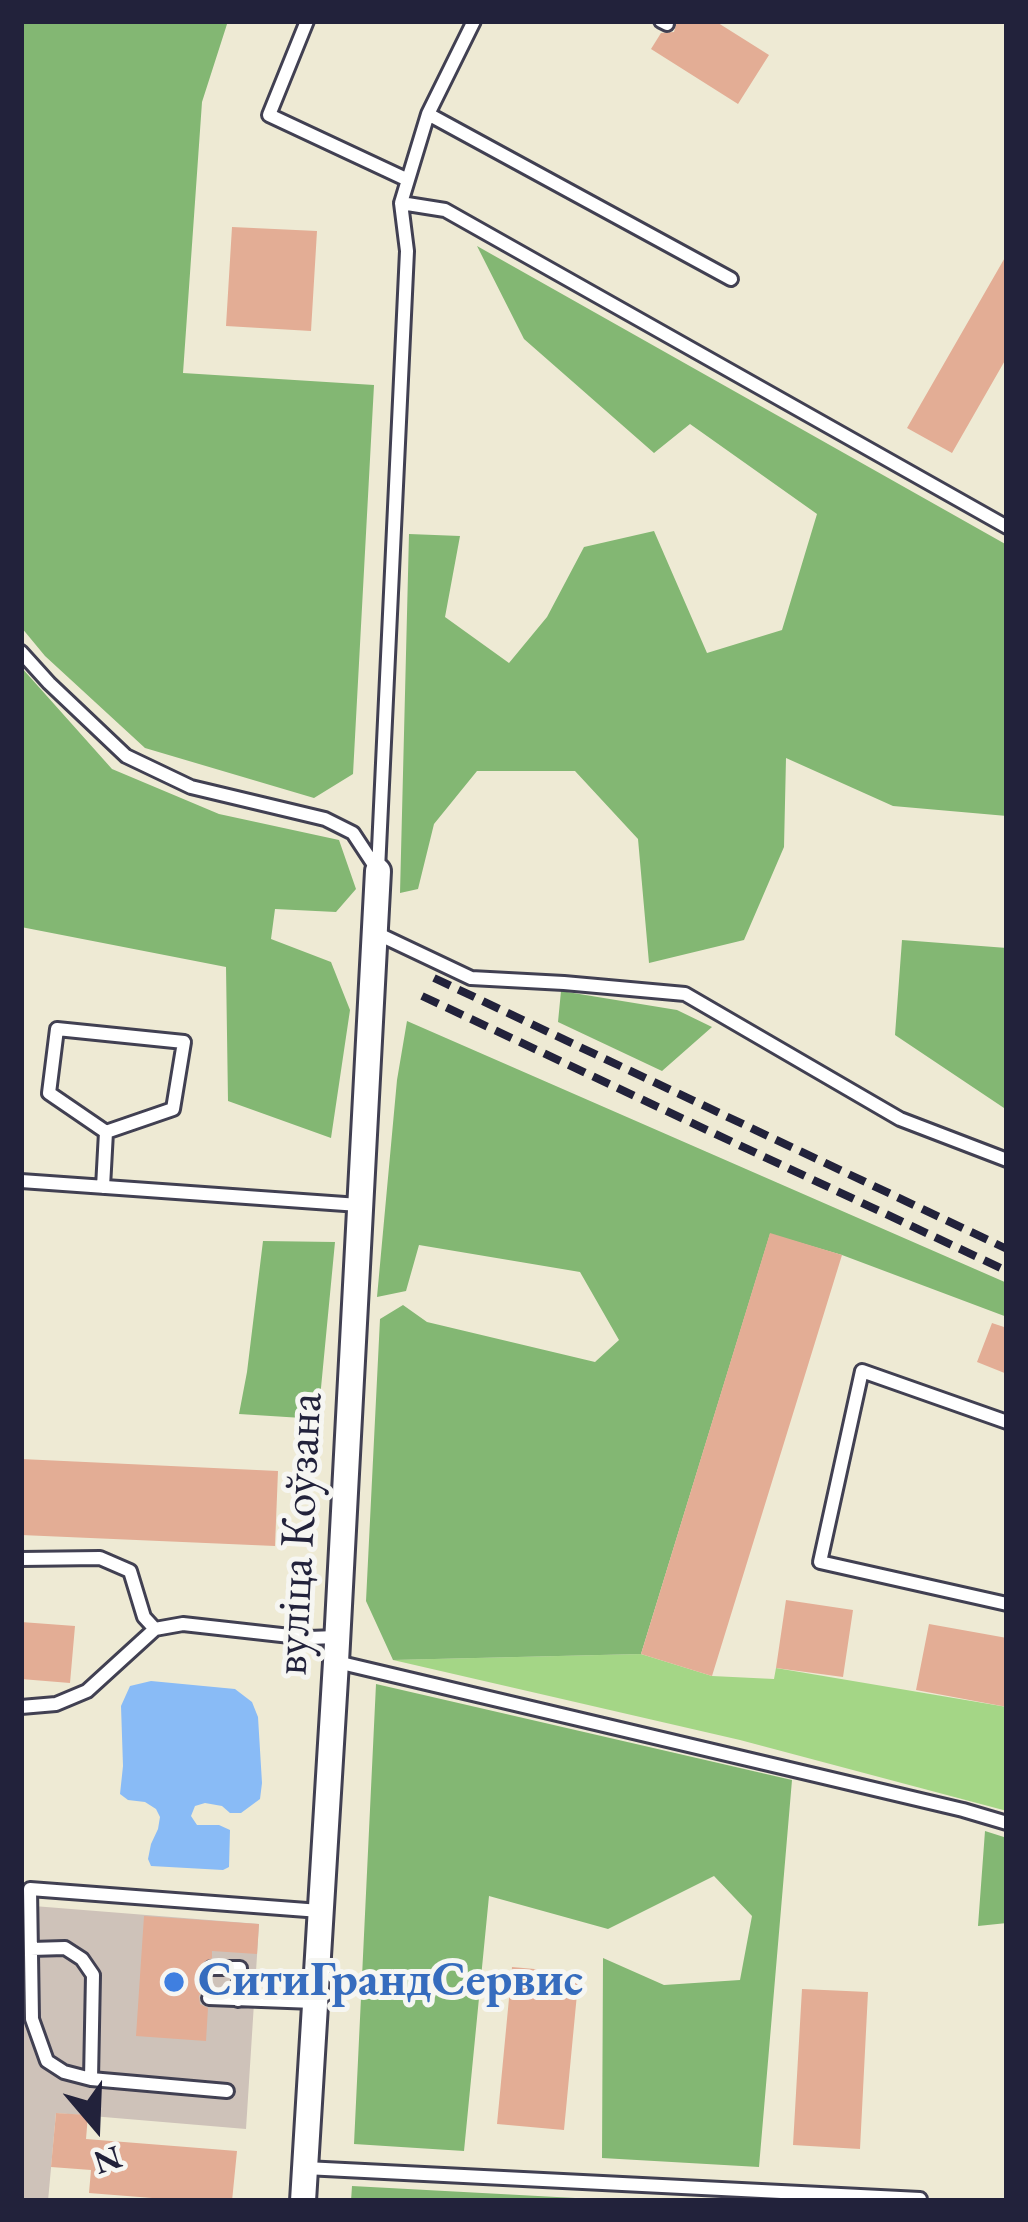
<!DOCTYPE html>
<meta charset="utf-8">
<style>
body{margin:0}
#map{position:relative;width:1028px;height:2222px;overflow:hidden;background:#eeead4;font-family:"EB Garamond",serif}
canvas{display:block}
.frame{position:absolute;inset:0;border:24px solid #22223b;pointer-events:none}
.north{position:absolute;left:36px;top:2066px;width:120px;height:120px;-webkit-text-stroke:9px #f6f6f2;paint-order:stroke;rotate:161deg;font-size:33px;font-weight:700;line-height:48px;text-align:center;color:#22223b}
.north::after{content:'';display:block;margin:auto;width:42px;height:54px;background:#22223b;clip-path:polygon(50% 0,100% 100%,50% 72%,0 100%)}
</style>
<div id="map">
<canvas width="1028" height="2222"></canvas>
<div class="frame"></div>
<div class="north">N</div>
</div>
<script>
const c = document.querySelector('canvas').getContext('2d');
c.lineJoin = 'round';
function fillPath(path, color) {
  c.fillStyle = color;
  c.fill(path, 'evenodd');
}
function shape(rows) {
  const path = new Path2D();
  for (const r of rows) {
    path.moveTo(r[0], r[1]);
    for (let i = 2; i < r.length; i += 2) path.lineTo(r[i], r[i + 1]);
  }
  return path;
}
function stroke(path, color, width, dash) {
  c.strokeStyle = color;
  c.lineWidth = width;
  c.lineCap = dash ? 'butt' : 'round';
  c.setLineDash(dash || []);
  c.stroke(path);
}
function write(font, color, halo, rows, align = 'center') {
  c.font = font + ' "EB Garamond",serif';
  c.lineWidth = 10;
  c.setLineDash([]);
  c.textBaseline = 'middle';
  c.strokeStyle = halo;
  c.fillStyle = color;
  for (const [text, x, y, turn = 0] of rows) {
    c.save();
    c.translate(x, y);
    c.rotate((+turn || 0) * Math.PI / 180);
    c.textAlign = isNaN(turn) ? turn : align;
    if (halo) c.strokeText(text, 0, 0);
    c.fillText(text, 0, 0);
    c.restore();
  }
}
const industrial = shape([
 [21,1905,259,1924,246,2129,56,2113,48,2201,21,2201]
]);
const green = shape([
 [641,1654,712,1676,774,1679,776,1668,1007,1707,1007,1811,740,1740,393,1660]
]);
const forest = shape([
 [21,21,228,21,202,102,183,373,374,385,353,774,314,798,145,748,45,656,21,627],
 [477,246,1007,545,1007,816,893,806,786,758,784,847,744,940,649,963,638,839,575,771,477,771,434,824,418,889,400,893,409,534,460,536,445,617,509,663,547,617,584,547,654,531,707,653,782,630,817,514,690,424,654,453,524,339],
 [21,667,112,769,219,814,339,840,356,889,336,912,275,909,271,939,331,962,350,1010,331,1138,228,1101,226,967,21,927],
 [902,940,1007,948,1007,1110,895,1035],
 [561,991,677,1010,712,1027,662,1071,558,1022],
 [407,1021,1007,1283,1007,1317,842,1255,770,1234,641,1654,393,1660,366,1601,380,1319,403,1305,427,1322,595,1362,619,1340,580,1272,419,1245,406,1291,377,1297,397,1080],
 [263,1241,335,1242,318,1419,239,1414,247,1372],
 [376,1684,792,1780,759,2167,602,2158,603,1958,664,1985,740,1980,752,1916,714,1876,608,1929,489,1896,464,2151,354,2144],
 [985,1831,1007,1838,1007,1923,978,1926],
 [352,2186,631,2201,351,2201]
]);
const water = shape([
 [151,1681,235,1689,252,1702,258,1717,262,1783,260,1799,241,1813,230,1813,222,1806,205,1803,195,1806,191,1816,197,1825,219,1825,230,1830,229,1867,223,1870,151,1866,148,1859,151,1844,158,1829,160,1817,156,1809,145,1802,128,1800,120,1794,123,1766,121,1706,130,1686]
]);
const building = shape([
 [677,21,715,21,769,55,738,104,651,49,661,33,674,32],
 [232,227,317,231,311,331,226,326],
 [1007,254,1007,357,952,453,907,428],
 [770,1233,842,1255,712,1676,641,1654],
 [992,1323,1007,1328,1007,1374,977,1362],
 [21,1459,278,1471,275,1546,21,1535],
 [786,1600,853,1610,843,1677,776,1668],
 [21,1622,75,1626,70,1683,21,1679],
 [929,1624,1007,1638,1007,1707,916,1690],
 [144,1916,259,1924,257,1954,212,1951,212,1958,201,1964,203,1974,210,1978,210,1988,203,1989,199,1996,200,2004,208,2008,206,2041,136,2036],
 [512,1967,579,1973,564,2130,497,2124],
 [802,1989,868,1992,860,2149,793,2145],
 [56,2113,88,2115,86,2139,237,2151,232,2201,190,2201,89,2193,91,2170,51,2167]
]);
const service = shape([
 [307,21,269,115,408,180],
 [661,21,667,24],
 [428,114,474,21],
 [401,203,428,114,731,279],
 [21,652,49,683,126,756,191,787,325,819,353,833,378,871],
 [378,870,407,251,401,203,445,210,1007,527],
 [376,933,471,978,564,983,685,994,900,1119,1007,1160],
 [21,1181,359,1205],
 [103,1187,106,1132,173,1109,184,1042,57,1029,49,1093,106,1132],
 [1007,1422,862,1371,820,1562,1007,1604],
 [21,1559,100,1558,130,1571,144,1617,155,1629],
 [337,1662,963,1810,1007,1823],
 [21,1707,56,1704,87,1691,155,1629,183,1624,308,1638,337,1637],
 [31,1949,65,1948,82,1959,93,1975,91,2079],
 [211,1968,240,1968,238,2000],
 [209,1998,314,2002],
 [227,2091,91,2079,64,2072,47,2061,32,2019,30,1889,320,1911],
 [305,2168,920,2199]
]);
const minor = shape([
 [303,2201,336,1662,378,871]
]);
const rail = shape([
 [434,978,1007,1249],
 [422,996,1007,1271]
]);
const markers = [
 [174,1982,12,"#3f7fe0"]
];
const streetNames = [
 ["вуліца Коўзана",300,1534,-87]
];
const shopNames = [
 ["СитиГрандСервис",198,1982]
];
fillPath(industrial, '#cec2b9');
fillPath(green, '#a4d686');
fillPath(forest, '#83b773');
fillPath(water, '#89bbf6');
fillPath(building, '#e3ad95');
stroke(service, '#414052', 18);
stroke(minor, '#414052', 30);
stroke(service, '#fff', 12);
stroke(minor, '#fff', 24);
stroke(rail, '#22223b', 8, [18, 9]);
for (const [x, y, r, color] of markers) {
  const dot = new Path2D();
  dot.arc(x, y, r, 0, 2 * Math.PI);
  c.fillStyle = color;
  c.fill(dot);
  stroke(dot, '#f6f6f2', 4.5);
}
write('48px', '#22223b', '#f6f6f2', streetNames);
write('bold 48px', '#366cbe', '#f6f6f2', shopNames, 'left');
</script>
